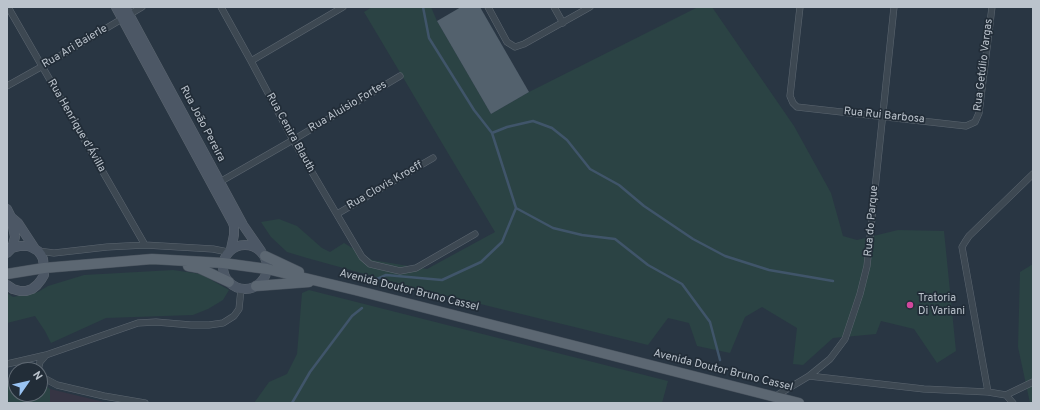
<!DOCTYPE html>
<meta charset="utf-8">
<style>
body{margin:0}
#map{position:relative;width:1040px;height:410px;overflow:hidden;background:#293643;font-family:Overpass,sans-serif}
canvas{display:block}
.frame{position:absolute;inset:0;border:8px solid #bbc3cc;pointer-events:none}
.north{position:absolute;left:8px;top:362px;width:40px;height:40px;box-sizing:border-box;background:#222d38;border:1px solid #5f6973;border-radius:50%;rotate:56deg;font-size:11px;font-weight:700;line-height:16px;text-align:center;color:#bbc3cc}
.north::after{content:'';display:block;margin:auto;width:14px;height:18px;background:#99c3f3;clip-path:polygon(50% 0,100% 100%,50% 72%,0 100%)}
</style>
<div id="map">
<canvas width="1040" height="410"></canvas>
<div class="frame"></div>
<div class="north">N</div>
</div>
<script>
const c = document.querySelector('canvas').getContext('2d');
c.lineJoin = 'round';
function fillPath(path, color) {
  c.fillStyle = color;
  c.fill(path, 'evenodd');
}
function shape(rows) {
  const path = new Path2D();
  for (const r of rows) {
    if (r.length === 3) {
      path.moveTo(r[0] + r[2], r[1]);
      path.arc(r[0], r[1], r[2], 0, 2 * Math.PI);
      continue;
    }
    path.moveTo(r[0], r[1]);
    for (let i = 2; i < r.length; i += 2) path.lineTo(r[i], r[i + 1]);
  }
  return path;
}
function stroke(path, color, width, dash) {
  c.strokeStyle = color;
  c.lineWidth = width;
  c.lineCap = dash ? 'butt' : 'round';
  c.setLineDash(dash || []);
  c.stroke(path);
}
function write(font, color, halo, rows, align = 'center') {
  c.font = font + ' Overpass,sans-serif';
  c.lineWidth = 3.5;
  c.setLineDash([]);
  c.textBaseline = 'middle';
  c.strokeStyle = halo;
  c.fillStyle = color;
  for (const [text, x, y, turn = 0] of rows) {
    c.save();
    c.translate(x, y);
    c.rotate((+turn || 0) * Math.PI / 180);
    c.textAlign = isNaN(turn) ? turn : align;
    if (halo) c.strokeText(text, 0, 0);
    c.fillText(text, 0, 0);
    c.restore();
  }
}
const medical = shape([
 [50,389,108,403,50,403]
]);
const green = shape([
 [372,7,431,7,437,21,491,114,529,92,698,7,712,7,794,126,831,193,843,236,857,240,898,230,944,231,956,351,937,363,914,329,881,321,876,334,833,338,803,365,793,364,797,328,762,307,745,317,730,353,697,346,689,323,668,318,648,345,423,290,307,258,287,252,271,237,261,222,279,219,297,226,322,248,330,252,344,243,372,260,427,269,495,232,364,12],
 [1033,264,1033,403,1030,403,1018,347,1020,272],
 [173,270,201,274,229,290,223,300,208,309,193,315,106,318,51,343,45,331,35,316,7,323,7,293,13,297,38,292,48,286,84,275],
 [309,290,668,381,662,403,254,403,269,382,287,374,297,354,302,293],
 [16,377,16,394,40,394,40,381,50,389,50,403,7,403,7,382]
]);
const stream = shape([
 [492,133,507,127,533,121,552,128,567,140,590,169,619,185,644,206,693,239,725,256,769,270,833,281],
 [516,208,553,228,582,235,615,239,648,265,682,284,710,322,720,360],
 [377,279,386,275,442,280,481,262,502,242,516,208,492,133,474,110,429,38,423,7],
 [292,403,310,372,352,316,362,308]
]);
const building = shape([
 [461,7,480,7,529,92,491,114,437,21]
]);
const street = shape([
 [8,7,145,245],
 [221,7,251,61,293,140,362,257,370,264,400,271,416,268,475,234],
 [488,7,507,42,515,47,524,44,590,7],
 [554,7,563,23],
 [800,7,790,96,793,103,797,107,966,126,975,122,979,113,992,7],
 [251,61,343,7],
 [7,86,41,67,142,7],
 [218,183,293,140,400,76],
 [337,214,433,158],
 [38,251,54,253,107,247,145,245,213,249,228,252],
 [7,364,46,355],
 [38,370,40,362,46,355,138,323,156,322,191,325,209,325,223,323,234,316,239,309,241,289],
 [40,374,42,377,57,385,104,396,145,403],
 [809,376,924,389,988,392,1006,395,1013,403],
 [988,392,962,247,965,242,969,236,1033,174],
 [1006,395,1033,382],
 [774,397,809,376,830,359,845,339,860,294,867,266,894,7]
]);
const secondary = shape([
 [116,7,232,221,234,226,234,235,231,249],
 [125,7,243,225,261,251],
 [7,209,11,217,15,237,13,245,9,251],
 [11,217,18,223,35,249],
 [245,267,22],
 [7,253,12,248,20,246,28,246,31,247,38,251,41,255,43,259,44,268,44,275,41,280,37,285,32,289,26,291,20,291,13,289,7,285]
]);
const primary = shape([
 [265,256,299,272],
 [188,266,199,268,229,282],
 [7,274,44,268,152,259,223,263,267,269,355,290,799,403],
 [256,286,309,282]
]);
const markers = [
 [910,305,4,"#d1479c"]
];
const streetNames = [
 ["Rua Ari Baierle",75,47,-31],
 ["Rua Getúlio Vargas",984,65,-83],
 ["Rua Aluisio Fortes",348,107,-31],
 ["Rua Rui Barbosa",884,116,6],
 ["Rua João Pereira",202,124,62],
 ["Rua Henrique d'Ávilla",76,126,60],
 ["Rua Cenira Blauth",290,133,61],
 ["Rua Clovis Kroeff",385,186,-30],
 ["Rua do Parque",872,221,-85],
 ["Avenida Doutor Bruno Cassel",409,291,14],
 ["Avenida Doutor Bruno Cassel",723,371,14]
];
const poiNames = [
 ["Tratoria",918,299],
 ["Di Variani",918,312]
];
fillPath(medical, '#363544');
fillPath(green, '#2b4344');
stroke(stream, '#40556a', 2.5);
fillPath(building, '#53616d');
stroke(street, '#5c6670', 7);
stroke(secondary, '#5c6670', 10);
stroke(primary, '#47515c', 11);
stroke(street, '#3d4852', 6);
stroke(secondary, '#4c5765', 9);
stroke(primary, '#5c6772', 10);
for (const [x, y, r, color] of markers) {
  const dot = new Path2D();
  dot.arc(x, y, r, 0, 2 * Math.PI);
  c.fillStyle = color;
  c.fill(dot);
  stroke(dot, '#222d38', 1.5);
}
write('11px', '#bbc3cc', '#222d38', streetNames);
write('11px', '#bbc3cc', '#222d38', poiNames, 'left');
</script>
